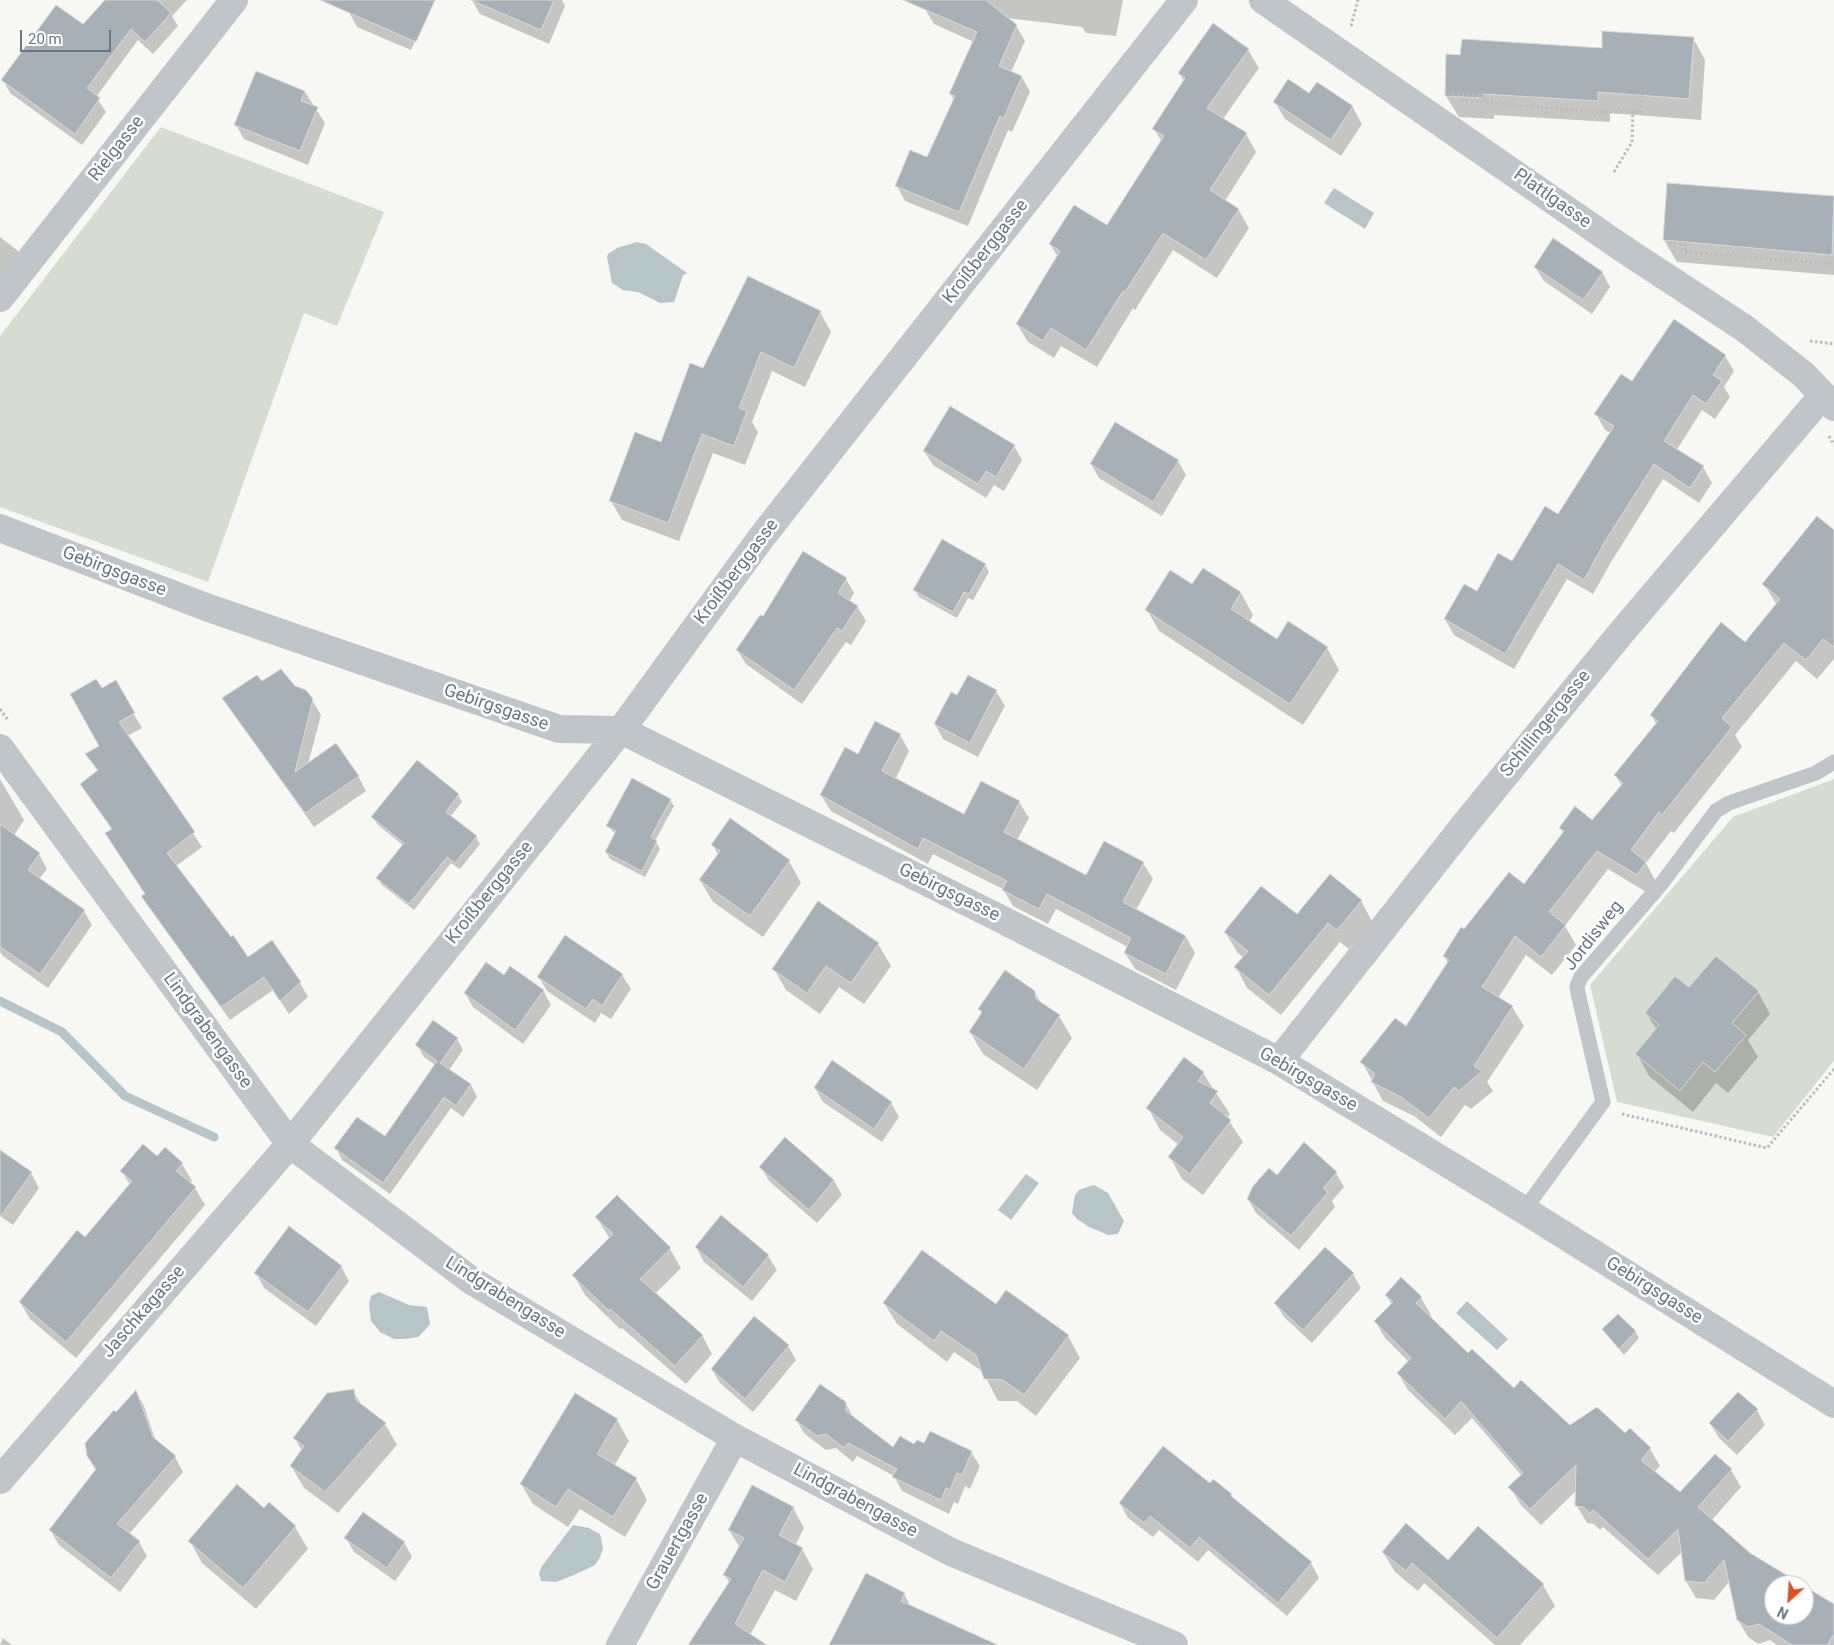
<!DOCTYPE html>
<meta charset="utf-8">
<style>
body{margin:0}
#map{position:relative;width:1834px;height:1645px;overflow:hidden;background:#f7f7f4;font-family:Roboto,sans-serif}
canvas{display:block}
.north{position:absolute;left:1764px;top:1575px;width:50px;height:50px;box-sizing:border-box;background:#fff;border:1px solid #c2c9cf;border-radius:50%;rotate:206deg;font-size:14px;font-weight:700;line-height:20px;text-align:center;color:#667886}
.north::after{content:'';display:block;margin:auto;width:18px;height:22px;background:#e74d25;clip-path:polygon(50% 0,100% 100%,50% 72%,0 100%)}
.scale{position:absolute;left:20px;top:30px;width:91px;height:22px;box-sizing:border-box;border:2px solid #667886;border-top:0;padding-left:6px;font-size:15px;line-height:18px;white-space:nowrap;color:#667886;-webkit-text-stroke:4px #fff;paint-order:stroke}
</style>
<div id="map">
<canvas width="1834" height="1645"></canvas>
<div class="north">N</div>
<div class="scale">20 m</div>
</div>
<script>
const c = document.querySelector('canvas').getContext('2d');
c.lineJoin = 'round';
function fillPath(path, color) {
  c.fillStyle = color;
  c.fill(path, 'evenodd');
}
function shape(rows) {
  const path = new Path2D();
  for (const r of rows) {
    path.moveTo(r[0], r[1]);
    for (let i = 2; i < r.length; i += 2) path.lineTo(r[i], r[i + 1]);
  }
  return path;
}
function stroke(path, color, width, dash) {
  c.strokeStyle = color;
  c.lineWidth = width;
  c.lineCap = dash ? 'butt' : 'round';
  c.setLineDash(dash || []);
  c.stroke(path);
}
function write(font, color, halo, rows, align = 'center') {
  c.font = font + ' Roboto,sans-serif';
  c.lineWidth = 5;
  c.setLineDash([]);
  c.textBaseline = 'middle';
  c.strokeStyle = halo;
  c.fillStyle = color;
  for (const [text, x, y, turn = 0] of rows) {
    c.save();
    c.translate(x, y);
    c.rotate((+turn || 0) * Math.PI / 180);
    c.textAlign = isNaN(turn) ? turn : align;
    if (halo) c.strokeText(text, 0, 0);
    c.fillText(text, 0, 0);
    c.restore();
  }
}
const green = shape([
 [161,127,384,212,337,326,304,313,208,582,0,507,0,336],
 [1834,779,1834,1061,1773,1137,1617,1102,1590,985,1733,817]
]);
const water = shape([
 [1334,188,1374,213,1365,229,1324,203],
 [637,242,646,244,687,273,683,275,674,302,660,303,638,292,623,290,612,283,607,257,608,254,617,248],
 [1026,1174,1039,1183,1011,1220,998,1210],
 [1094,1185,1108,1193,1124,1221,1118,1234,1108,1235,1089,1227,1077,1219,1072,1213,1075,1195,1079,1190],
 [379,1292,409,1305,427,1307,430,1324,425,1330,418,1337,405,1339,394,1339,380,1332,371,1321,369,1304,371,1296],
 [1467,1301,1508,1339,1497,1350,1456,1313],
 [573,1525,589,1528,600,1534,603,1548,600,1557,595,1565,574,1575,556,1582,541,1581,539,1573,542,1566]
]);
const shadow = shape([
 [106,0,187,0,172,16,178,26,153,54,138,40,96,97,106,112,82,145,10,93,3,80,83,26],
 [355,0,401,0,424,21,411,50,357,27,349,12],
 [472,0,562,0,565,6,549,44,480,14],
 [929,0,1123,0,1116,36,1086,33,1082,27,1007,18,1016,26,1025,41,1011,72,1022,77,1030,92,1012,132,1008,130,968,226,905,201,897,186,928,159,955,101,950,94,974,42,934,24,925,9],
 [1693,38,1705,60,1701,120,1610,113,1610,122,1494,115,1494,119,1459,117,1446,96,1603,49],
 [1248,50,1259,68,1223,119,1246,134,1256,152,1225,201,1238,209,1249,228,1217,278,1173,250,1135,310,1133,308,1097,367,1061,346,1054,358,1028,342,1017,324,1058,257,1050,244,1107,227,1162,142,1154,129,1184,81,1179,73],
 [305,92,325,123,308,165,244,139,236,125],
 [1310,95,1352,106,1362,124,1341,156,1285,119,1275,102],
 [1668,184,1834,197,1834,275,1677,262,1664,240],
 [0,237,17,250,28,268,0,304],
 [1535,267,1602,272,1610,287,1592,314,1544,281],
 [820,312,831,332,805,387,772,371,752,422,758,432,745,465,713,453,679,541,622,520,611,501,661,443,704,370],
 [1725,356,1734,371,1724,387,1730,397,1715,419,1702,410,1676,451,1703,467,1712,483,1699,503,1663,479,1613,559,1593,594,1567,579,1514,669,1454,635,1445,619,1512,563,1558,516,1611,433,1605,430,1596,414,1632,382],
 [1014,446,1022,460,1004,491,994,485,986,498,933,465,924,451],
 [1178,461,1186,475,1162,516,1099,478,1091,464],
 [1834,532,1834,659,1817,679,1796,661,1735,735,1742,747,1674,833,1671,831,1646,863,1656,882,1648,893,1608,869,1565,926,1576,945,1552,975,1526,955,1498,998,1512,1007,1524,1026,1487,1082,1493,1091,1471,1109,1465,1105,1441,1137,1414,1116,1383,1101,1362,1062,1406,1028,1448,963,1444,956,1465,930,1524,886,1564,834,1560,828,1593,822,1622,786,1615,775,1657,725,1651,715,1745,644,1777,605,1764,584],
 [985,565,989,572,973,600,968,598,957,618,919,597,915,590],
 [1204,569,1241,593,1253,615,1249,622,1277,640,1327,648,1339,670,1303,725,1159,631,1147,610,1193,586],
 [846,579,854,593,849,602,857,606,866,621,851,645,846,642,802,704,746,664,737,650,763,618],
 [969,677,996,691,1005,706,978,757,943,739,935,724,958,697],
 [115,682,142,728,127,736,202,847,176,866,248,958,300,983,308,997,289,1014,273,990,230,1020,151,910,143,896,146,894,106,834,112,830,82,784,98,772,87,754,101,746,102,689],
 [261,683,294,687,312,700,321,715,308,764,358,776,366,791,314,827,223,699],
 [900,735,909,751,895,780,964,816,1019,802,1029,818,1017,840,1087,877,1143,863,1153,879,1136,910,1186,937,1195,953,1176,990,1135,969,1125,953,1128,947,1056,909,1048,924,1013,906,1003,889,933,854,928,864,831,811,821,795,859,756],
 [417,762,458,795,462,802,450,817,476,837,480,844,460,869,451,863,414,910,382,885,378,878,404,846,377,824,373,817],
 [0,779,24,820,14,835,39,854,47,869,39,879,84,911,92,925,48,988,3,956,0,952],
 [670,800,674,806,655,841,660,849,645,877,610,859,606,852,616,835,608,826],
 [713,845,789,861,801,883,763,937,713,902,700,880,718,855],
 [1361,901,1372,921,1349,949,1340,942,1281,1015,1247,988,1236,967,1244,958,1237,952,1225,932],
 [819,903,878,944,891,966,864,1004,839,987,820,1014,786,990,774,969],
 [622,975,631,989,611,1019,601,1013,595,1023,547,991,539,977],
 [504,977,543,990,551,1005,523,1044,473,1007,465,993],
 [1689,989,1758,992,1770,1014,1748,1040,1758,1057,1728,1093,1716,1083,1693,1112,1649,1076,1637,1054,1657,1030,1646,1013],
 [1034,991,1042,1005,1059,1016,1072,1038,1037,1090,983,1054,970,1032,982,1014,980,1009],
 [457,1039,463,1050,449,1070,471,1085,477,1097,463,1117,451,1108,390,1194,342,1160,336,1148,385,1138,435,1065,424,1057,417,1045],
 [1203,1073,1230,1114,1227,1118,1243,1142,1203,1195,1182,1179,1170,1157,1179,1145,1160,1130,1148,1108],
 [815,1088,891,1103,899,1117,882,1142,823,1102],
 [785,1139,834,1181,842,1195,817,1223,769,1181,761,1167],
 [0,1151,31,1173,39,1188,13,1225,0,1216],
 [182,1164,192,1181,189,1184,195,1188,205,1205,76,1358,30,1319,20,1302,85,1239,130,1185,122,1171],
 [1336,1173,1344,1187,1332,1201,1335,1207,1299,1250,1256,1213,1248,1199,1277,1176],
 [721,1217,768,1256,777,1270,752,1301,704,1262,696,1247],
 [597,1218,670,1249,681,1268,655,1294,702,1335,712,1354,686,1384,622,1328,620,1329,585,1295,574,1276,610,1239],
 [341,1266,349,1281,316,1326,264,1288,256,1273],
 [1353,1274,1361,1288,1312,1343,1284,1317,1275,1303],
 [1401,1279,1421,1298,1431,1315,1429,1317,1468,1355,1514,1390,1570,1427,1625,1435,1630,1430,1650,1449,1660,1466,1654,1472,1681,1494,1715,1456,1731,1470,1741,1487,1711,1521,1750,1554,1800,1585,1774,1585,1774,1615,1804,1615,1804,1587,1834,1606,1834,1645,1777,1645,1770,1640,1758,1644,1748,1637,1738,1620,1730,1581,1714,1600,1696,1598,1686,1581,1682,1552,1658,1575,1603,1527,1600,1530,1594,1524,1587,1523,1577,1506,1577,1490,1541,1525,1520,1504,1510,1487,1522,1476,1472,1418,1455,1435,1408,1390,1398,1373,1409,1362,1385,1338,1375,1321,1392,1305,1386,1295],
 [884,1303,996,1306,1068,1336,1080,1358,1036,1416,1017,1401,998,1401,983,1372,954,1352,947,1362,897,1324],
 [1603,1330,1635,1331,1639,1338,1624,1355],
 [788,1346,796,1360,753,1412,720,1383,712,1369],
 [353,1391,363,1407,385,1424,397,1445,338,1513,304,1488,291,1466,302,1451,295,1438],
 [136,1392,144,1406,156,1442,175,1457,183,1472,129,1534,139,1542,147,1556,120,1592,59,1545,51,1531,96,1471,88,1456,117,1414],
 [576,1395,617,1420,629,1441,614,1466,636,1479,647,1500,625,1537,580,1509,568,1527,533,1504,521,1484],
 [845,1402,853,1417,893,1449,924,1445,971,1452,980,1466,970,1489,965,1486,958,1504,954,1502,949,1514,902,1491,894,1476,857,1456,853,1462,836,1448,826,1450,805,1434,796,1420],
 [1757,1410,1765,1425,1737,1455,1719,1438,1710,1423],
 [1213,1481,1311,1563,1319,1578,1287,1616,1208,1550,1198,1562,1159,1530,1153,1537,1128,1518,1120,1503,1210,1485],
 [270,1503,295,1527,308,1549,256,1609,202,1563,190,1541,264,1510],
 [793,1508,804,1528,795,1546,802,1549,813,1569,796,1601,775,1590,750,1635,765,1645,690,1645,730,1584,725,1575,740,1548,729,1530],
 [346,1538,404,1542,412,1557,395,1581,354,1552],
 [1383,1552,1543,1585,1555,1606,1520,1645,1495,1645,1424,1583,1418,1591,1395,1572],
 [904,1594,911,1607,971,1645,836,1645],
 [3,1638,12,1645,0,1645]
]);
const stream = shape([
 [0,1001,62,1032,125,1096,214,1137]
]);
const building = shape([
 [105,0,157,0,171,13,145,42,131,29,87,88,100,98,75,134,1,80,56,5,83,24,105,0],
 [320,0,435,0,416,42,320,0],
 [471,0,554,0,541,30,471,0],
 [903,0,986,0,1017,25,999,66,1022,76,1004,118,1000,116,959,212,895,186,910,150,927,157,955,96,949,94,977,32,903,0],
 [1213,23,1249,49,1207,108,1247,133,1210,190,1239,209,1206,260,1163,233,1125,292,1123,291,1086,350,1051,328,1043,341,1016,324,1060,251,1049,244,1074,205,1107,225,1164,136,1152,129,1185,78,1178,73,1213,23],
 [1602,31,1694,37,1689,99,1598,92,1598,101,1483,94,1482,98,1445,96,1446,54,1460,55,1462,39,1602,48,1602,31],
 [256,71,305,91,301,101,318,107,300,151,234,125,256,71],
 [1288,79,1309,93,1317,82,1353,106,1331,140,1273,102,1288,79],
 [1667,183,1834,196,1832,255,1663,240,1667,183],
 [1553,238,1603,272,1583,300,1534,267,1553,238],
 [748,276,821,311,794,368,761,352,739,408,747,411,734,446,702,434,668,523,609,501,635,432,661,442,690,363,703,368,748,276],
 [1674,319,1726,355,1713,375,1722,381,1706,404,1693,395,1664,441,1704,466,1690,488,1654,464,1604,543,1584,580,1558,564,1505,654,1444,619,1464,584,1477,591,1498,553,1512,561,1545,506,1558,514,1614,426,1594,414,1621,374,1632,381,1674,319],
 [950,406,1015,445,996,477,986,471,978,484,923,451,950,406],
 [1115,422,1179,460,1153,502,1090,464,1115,422],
 [1817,516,1834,530,1834,647,1823,639,1806,660,1784,643,1722,718,1732,727,1662,815,1659,812,1631,850,1646,862,1637,875,1597,851,1549,912,1566,925,1541,957,1515,936,1482,987,1513,1006,1474,1066,1482,1071,1459,1091,1454,1087,1429,1118,1401,1097,1371,1082,1375,1074,1360,1062,1395,1018,1406,1026,1449,960,1443,956,1461,927,1464,929,1509,872,1524,884,1564,831,1559,828,1575,806,1592,820,1623,783,1614,775,1658,721,1650,715,1721,622,1745,642,1780,599,1762,584,1817,516],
 [942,539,986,564,969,594,964,592,953,612,913,590,942,539],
 [803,551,847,578,838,593,858,606,842,631,837,628,794,690,736,650,760,615,763,616,803,551],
 [1203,568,1241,592,1231,609,1277,639,1288,621,1328,647,1290,704,1145,610,1170,570,1192,584,1203,568],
 [281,669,295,686,306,690,313,699,295,772,336,743,359,776,305,813,222,698,257,675,262,681,281,669],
 [968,675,997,690,970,743,934,724,951,692,957,695,968,675],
 [96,679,102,688,116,680,135,713,119,722,195,832,167,853,231,937,233,935,248,957,272,940,301,982,280,1001,264,977,221,1007,141,896,145,894,105,833,112,829,80,784,98,770,85,754,99,746,70,694,96,679],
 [875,721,901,734,882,771,964,814,981,781,1020,801,1004,832,1086,875,1104,841,1144,862,1123,902,1186,936,1166,974,1124,953,1131,938,1047,894,1039,909,1002,890,1007,881,923,838,918,849,820,795,845,747,858,754,875,721],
 [417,760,459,794,446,812,477,836,455,863,447,857,409,904,376,878,404,843,371,817,417,760],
 [632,778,671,799,651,837,657,841,642,871,605,852,616,831,606,826,632,778],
 [730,818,790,860,750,916,699,880,720,851,711,845,730,818],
 [0,824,40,853,28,870,85,910,40,974,0,947,0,824],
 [1330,874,1362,900,1337,930,1328,923,1269,995,1234,967,1248,951,1224,932,1261,886,1297,914,1330,874],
 [818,901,879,943,851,983,826,966,807,993,772,969,818,901],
 [565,935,623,974,602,1006,593,999,586,1009,537,977,565,935],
 [1716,956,1759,991,1732,1023,1746,1035,1715,1072,1703,1062,1680,1091,1635,1054,1659,1025,1645,1013,1675,976,1689,987,1716,956],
 [486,962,504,975,510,966,544,990,515,1030,464,993,486,962],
 [1005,970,1035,991,1036,999,1060,1015,1024,1069,969,1032,982,1012,978,1009,1005,970],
 [433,1020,458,1038,440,1063,471,1084,456,1106,444,1097,383,1183,334,1148,357,1117,385,1136,437,1061,415,1045,433,1020],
 [1184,1057,1204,1072,1198,1081,1218,1091,1210,1103,1231,1120,1190,1174,1168,1157,1183,1137,1146,1108,1184,1057],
 [832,1060,892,1102,874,1129,814,1088,832,1060],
 [785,1137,834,1180,809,1210,759,1167,785,1137],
 [1304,1142,1337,1172,1323,1188,1328,1192,1291,1236,1247,1199,1253,1186,1269,1168,1277,1175,1304,1142],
 [143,1144,157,1156,165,1147,183,1163,176,1171,196,1187,66,1342,19,1302,77,1230,85,1237,132,1181,120,1171,143,1144],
 [0,1150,32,1172,0,1217,0,1150],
 [617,1195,671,1248,640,1279,703,1335,675,1366,610,1309,609,1311,572,1275,613,1234,595,1217,617,1195],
 [721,1215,769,1255,743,1287,695,1247,721,1215],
 [289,1226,342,1266,308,1312,254,1273,289,1226],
 [1325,1247,1354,1273,1303,1330,1274,1303,1325,1247],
 [922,1250,996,1304,1006,1290,1069,1335,1024,1395,1003,1380,984,1379,976,1355,941,1331,934,1341,883,1303,922,1250],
 [1401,1277,1422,1297,1416,1303,1468,1353,1472,1349,1514,1388,1521,1380,1570,1425,1597,1407,1625,1433,1630,1428,1651,1448,1641,1460,1680,1492,1715,1454,1732,1469,1698,1507,1750,1553,1803,1585,1774,1585,1774,1615,1804,1615,1804,1586,1834,1604,1834,1634,1827,1645,1792,1645,1759,1624,1748,1627,1737,1620,1724,1560,1704,1583,1685,1581,1678,1529,1648,1559,1593,1510,1590,1513,1583,1507,1575,1506,1576,1465,1530,1509,1508,1487,1523,1473,1461,1401,1445,1419,1397,1373,1411,1358,1374,1321,1393,1302,1385,1295,1401,1277],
 [1618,1314,1636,1331,1619,1349,1602,1329,1618,1314],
 [754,1316,789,1345,745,1399,711,1369,754,1316],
 [820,1384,846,1402,846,1411,893,1447,900,1436,914,1444,917,1440,924,1443,930,1431,972,1451,962,1475,957,1473,950,1490,946,1488,941,1500,892,1477,897,1469,848,1443,844,1448,826,1434,817,1436,795,1420,820,1384],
 [354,1389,356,1400,386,1423,325,1492,290,1466,304,1446,293,1438,327,1393,354,1389],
 [136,1390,153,1437,176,1456,117,1524,140,1541,111,1578,49,1530,96,1469,87,1456,85,1443,114,1410,116,1412,136,1390],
 [1738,1392,1758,1409,1728,1441,1709,1423,1738,1392],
 [575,1393,618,1419,597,1454,637,1478,613,1517,568,1489,556,1507,520,1484,575,1393],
 [1163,1446,1210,1483,1213,1479,1232,1494,1231,1496,1312,1562,1278,1603,1199,1537,1190,1548,1150,1516,1144,1523,1119,1503,1163,1446],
 [237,1484,264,1508,269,1502,296,1526,243,1588,188,1541,237,1484],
 [752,1485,794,1507,779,1535,803,1548,785,1582,763,1570,735,1624,767,1645,688,1645,731,1579,723,1575,744,1538,728,1530,752,1485],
 [363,1512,405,1542,387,1568,344,1538,363,1512],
 [1406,1523,1448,1560,1478,1526,1544,1584,1497,1638,1412,1563,1406,1571,1382,1552,1406,1523],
 [866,1573,905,1593,901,1601,998,1645,829,1645,866,1573]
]);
const path = shape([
 [1351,26,1358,0],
 [1452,94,1485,96,1484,102],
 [1461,100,1593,112,1641,112,1642,95],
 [1614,172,1632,142,1633,111],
 [1669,243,1685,244,1685,252],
 [1685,252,1834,264],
 [1810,341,1834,344],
 [1829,436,1834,445],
 [0,709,8,720],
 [1622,1114,1767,1148,1834,1069]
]);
const service = shape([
 [1524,1210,1603,1102,1578,993,1577,986,1581,977,1662,883,1716,811,1729,803,1816,773,1834,762]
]);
const minor = shape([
 [1263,0,1622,248,1744,328,1804,375,1834,407],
 [0,298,234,0],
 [0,528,206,607,559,729,621,730,997,917,1279,1061,1524,1210,1834,1404],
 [0,748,290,1144,472,1281,735,1438,951,1552,1174,1645],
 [1279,1061,1466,823,1621,633,1823,395],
 [0,1480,290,1144,621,730,761,538,1184,0],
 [620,1645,735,1438]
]);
const streetNames = [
 ["Rielgasse",117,149,-52],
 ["Plattlgasse",1552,199,35],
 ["Kroißberggasse",986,252,-52],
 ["Gebirgsgasse",114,572,21],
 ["Kroißberggasse",737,572,-53],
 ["Gebirgsgasse",496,708,19],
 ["Schillingergasse",1546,724,-51],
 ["Kroißberggasse",490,893,-51],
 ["Gebirgsgasse",949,893,26],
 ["Jordisweg",1594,936,-52],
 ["Lindgrabengasse",207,1031,54],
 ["Gebirgsgasse",1308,1080,30],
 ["Gebirgsgasse",1654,1291,32],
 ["Lindgrabengasse",505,1298,32],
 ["Jaschkagasse",144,1312,-49],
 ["Lindgrabengasse",855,1501,28],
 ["Grauertgasse",678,1542,-61]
];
fillPath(green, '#d7dcd3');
fillPath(water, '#b7c4c8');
fillPath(shadow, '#0003');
stroke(stream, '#b7c4c8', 9);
fillPath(building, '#a7b0b6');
stroke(building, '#d9d9d7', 1);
stroke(path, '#b8bcbf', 3, [2.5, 2.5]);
stroke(service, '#c0c5c9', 15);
stroke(minor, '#c0c5c9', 28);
write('18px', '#667886', '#fff', streetNames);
</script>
